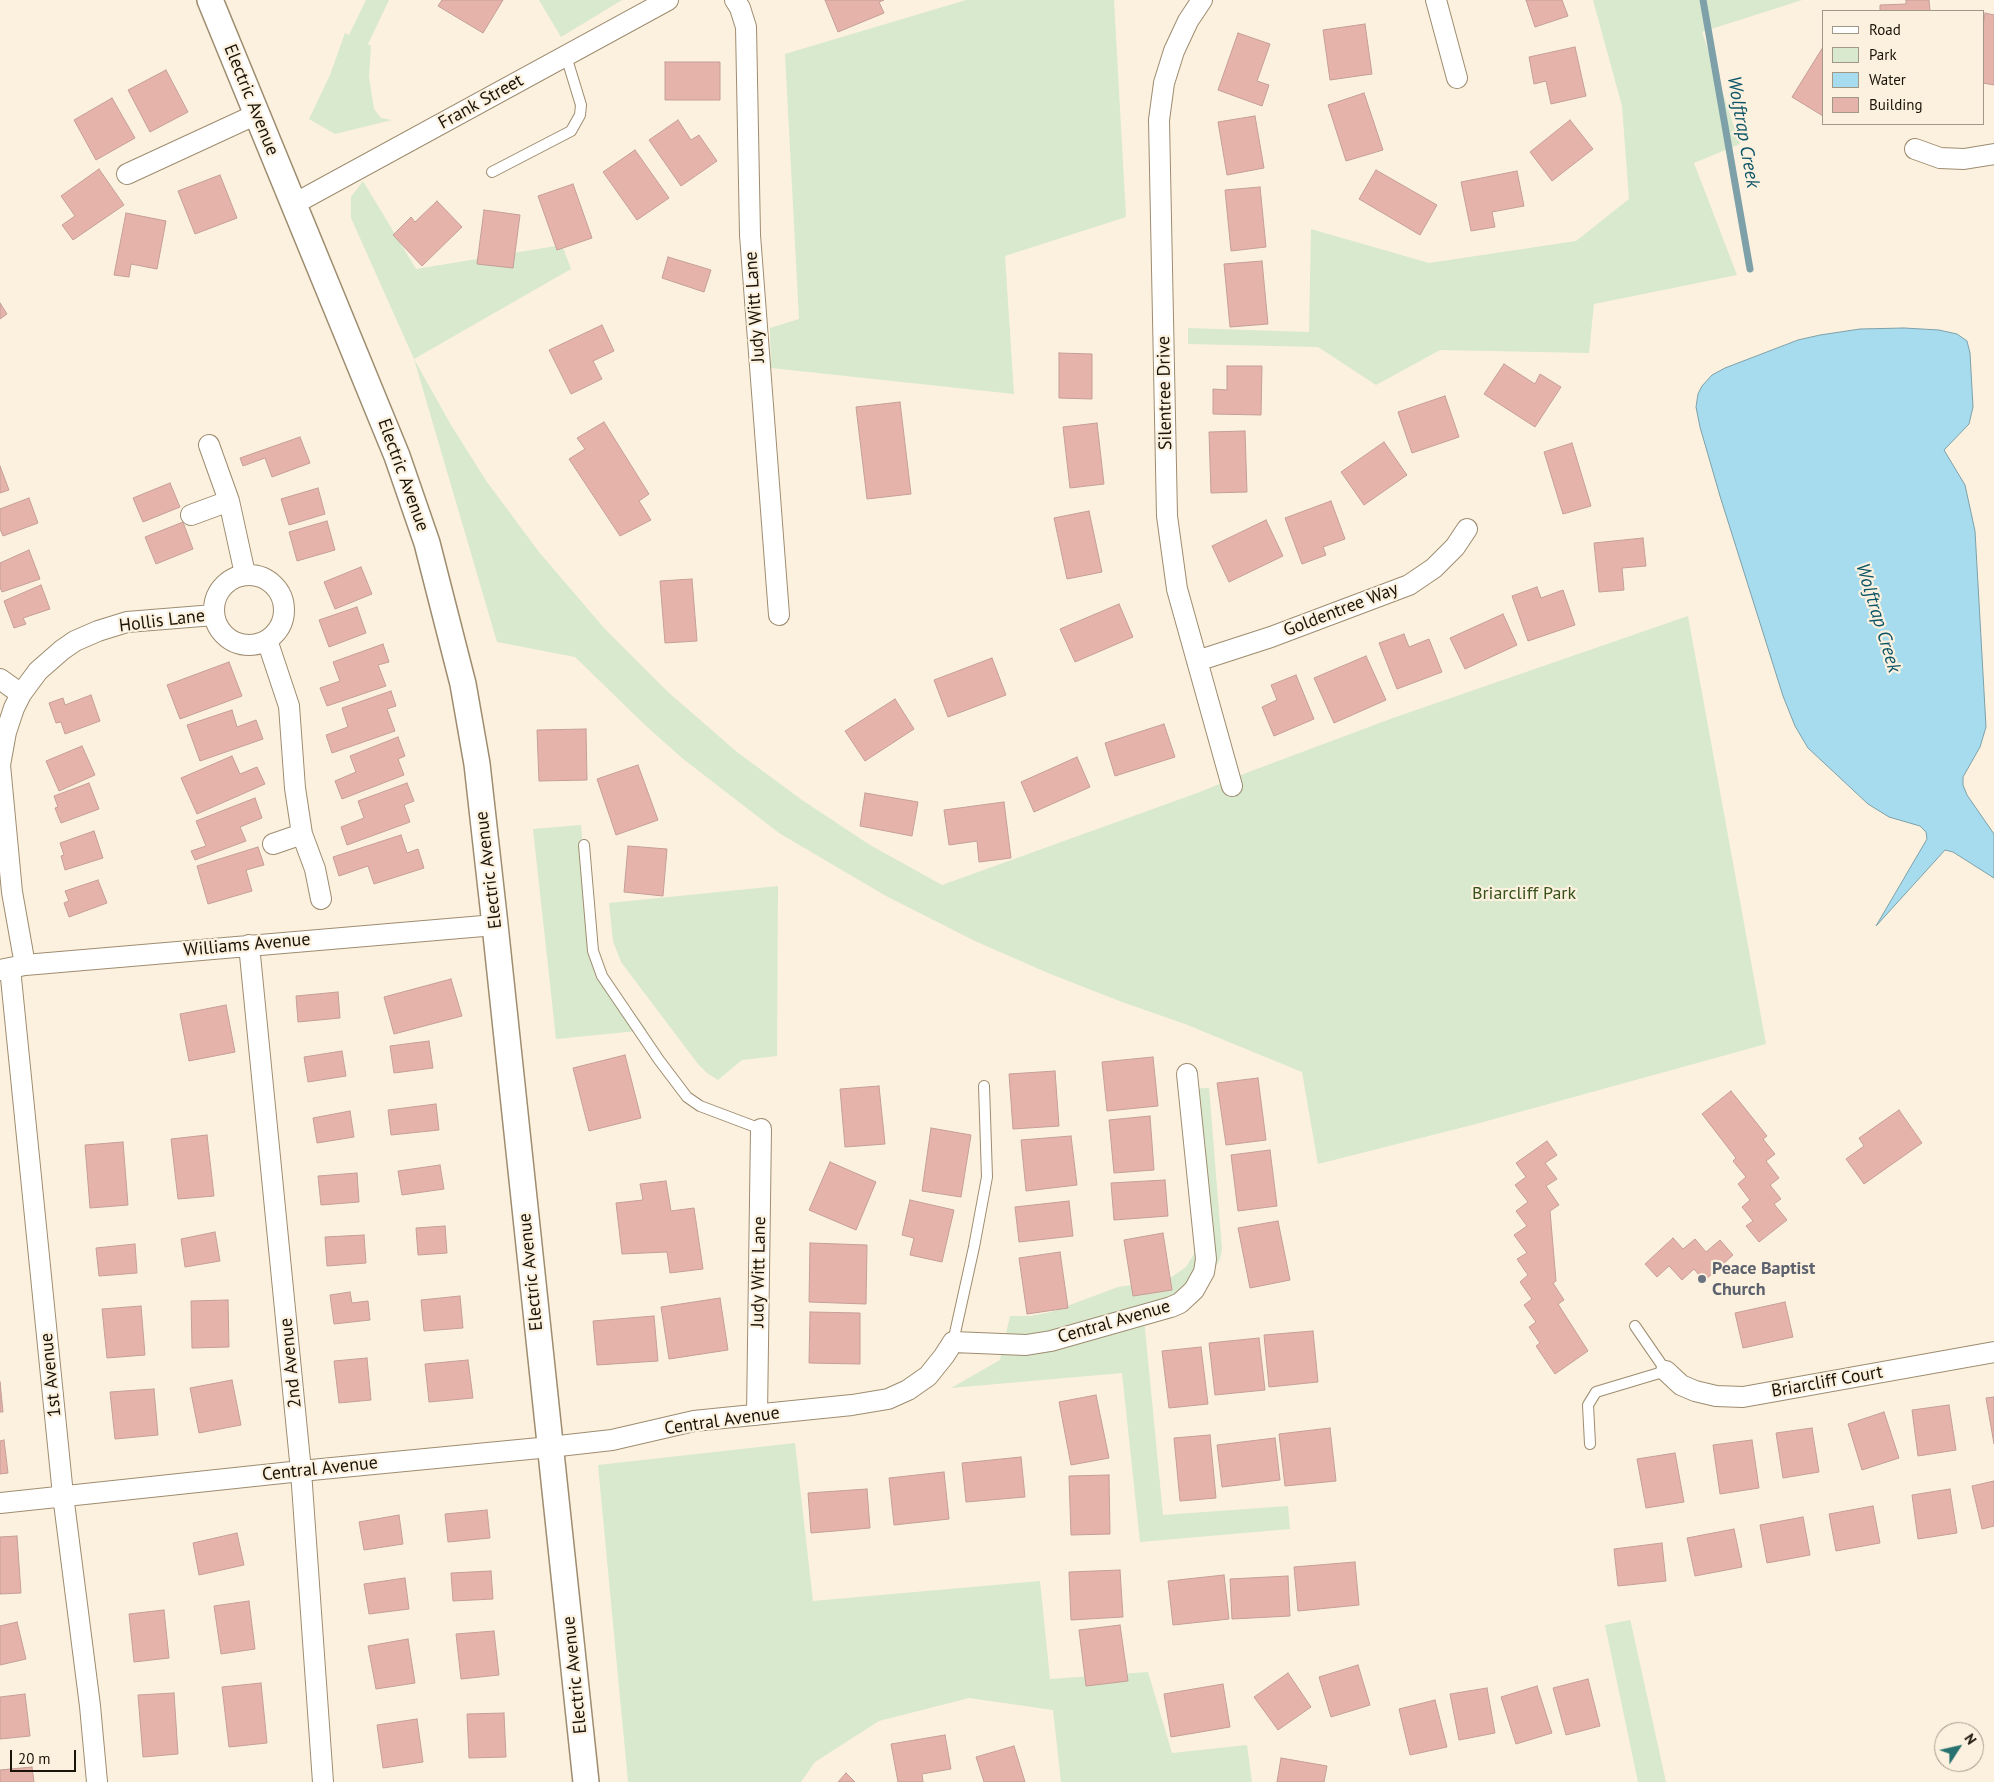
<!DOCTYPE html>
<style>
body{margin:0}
#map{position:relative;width:1994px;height:1782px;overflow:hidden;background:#fcf1de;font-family:"PT Sans",sans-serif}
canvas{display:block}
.legend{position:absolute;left:1822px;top:10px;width:162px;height:115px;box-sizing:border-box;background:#fcf1de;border:1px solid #a29888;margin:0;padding:6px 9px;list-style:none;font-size:15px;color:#1a1308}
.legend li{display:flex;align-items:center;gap:10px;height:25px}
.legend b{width:25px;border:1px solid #a29888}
.north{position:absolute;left:1934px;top:1722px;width:50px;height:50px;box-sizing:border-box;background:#fcf1de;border:1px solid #a29888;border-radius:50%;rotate:55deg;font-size:14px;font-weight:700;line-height:20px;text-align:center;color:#1a1308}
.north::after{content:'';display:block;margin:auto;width:18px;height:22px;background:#28726f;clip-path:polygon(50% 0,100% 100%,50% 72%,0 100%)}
.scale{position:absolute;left:10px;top:1750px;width:66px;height:22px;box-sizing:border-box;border:2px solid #1a1308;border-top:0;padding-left:6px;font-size:15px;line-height:18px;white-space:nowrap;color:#1a1308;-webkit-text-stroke:4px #fcf1de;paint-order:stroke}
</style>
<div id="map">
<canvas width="1994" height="1782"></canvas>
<ul class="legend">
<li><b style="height:6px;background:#fff"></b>Road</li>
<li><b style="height:14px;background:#d8e9cd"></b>Park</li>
<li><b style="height:14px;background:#a7dcee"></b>Water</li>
<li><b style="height:14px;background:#e5b3aa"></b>Building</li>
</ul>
<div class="north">N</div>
<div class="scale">20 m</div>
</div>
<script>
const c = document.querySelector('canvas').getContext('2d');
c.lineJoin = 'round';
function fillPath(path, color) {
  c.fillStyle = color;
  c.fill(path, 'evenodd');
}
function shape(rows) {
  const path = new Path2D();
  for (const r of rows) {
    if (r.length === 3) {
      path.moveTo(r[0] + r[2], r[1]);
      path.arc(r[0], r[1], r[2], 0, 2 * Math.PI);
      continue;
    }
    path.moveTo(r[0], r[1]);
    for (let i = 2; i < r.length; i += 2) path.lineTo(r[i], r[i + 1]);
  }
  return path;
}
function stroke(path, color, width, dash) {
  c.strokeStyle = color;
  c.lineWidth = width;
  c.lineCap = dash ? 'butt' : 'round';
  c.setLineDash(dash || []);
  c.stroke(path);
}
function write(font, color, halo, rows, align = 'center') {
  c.font = font + ' "PT Sans",sans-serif';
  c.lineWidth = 4.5;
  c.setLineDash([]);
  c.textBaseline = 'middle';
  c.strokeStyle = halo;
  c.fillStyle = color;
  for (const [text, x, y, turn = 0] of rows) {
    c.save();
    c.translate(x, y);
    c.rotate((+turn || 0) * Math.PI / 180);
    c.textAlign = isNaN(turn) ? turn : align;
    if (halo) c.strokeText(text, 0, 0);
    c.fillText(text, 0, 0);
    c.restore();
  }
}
const green = shape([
 [366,0,389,0,368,44,371,46,369,77,374,109,381,118,392,120,335,134,309,119,330,75,345,33,349,35],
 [539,0,622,0,561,37],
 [966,0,1114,0,1126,217,1005,256,1014,394,771,368,770,328,799,319,785,54],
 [1593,0,1802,0,1702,32,1740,144,1694,163,1737,275,1594,304,1589,353,1440,350,1376,385,1318,347,1188,344,1188,328,1309,332,1311,229,1429,263,1576,241,1629,199,1622,106],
 [363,181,416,269,562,245,571,269,414,359,451,425,487,482,539,552,604,628,668,692,737,752,802,800,870,845,942,885,1200,792,1246,773,1393,718,1688,616,1766,1044,1476,1124,1318,1164,1302,1072,1185,1024,1122,1002,1048,973,975,941,886,896,779,833,682,758,645,725,575,657,497,642,414,359,351,218,351,197],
 [581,825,591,947,613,986,647,1030,556,1039,533,829],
 [778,886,777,1056,742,1060,718,1080,707,1073,698,1064,621,962,613,941,609,903],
 [1209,1088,1222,1249,1220,1259,1208,1282,1143,1308,1163,1515,1288,1506,1290,1529,1140,1542,1122,1373,951,1388,1000,1360,1010,1316,1031,1316,1051,1312,1118,1287,1167,1280,1186,1267,1196,1251,1184,1089],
 [795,1443,813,1601,1040,1581,1050,1679,1148,1672,1172,1753,1247,1745,1252,1782,1061,1782,1053,1710,969,1698,879,1721,815,1762,801,1782,628,1782,598,1465],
 [1630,1620,1631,1623,1666,1782,1638,1782,1605,1625]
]);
const water = shape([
 [1904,328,1939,330,1957,334,1967,341,1970,353,1973,407,1969,424,1944,450,1965,485,1975,531,1986,727,1980,747,1963,777,1963,785,1967,795,1994,834,1994,878,1953,852,1945,850,1876,926,1927,839,1926,832,1920,826,1889,817,1868,804,1808,748,1795,726,1783,696,1720,496,1700,427,1696,407,1698,394,1702,386,1712,375,1725,368,1798,340,1820,335,1860,329,1904,328]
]);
const stream = shape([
 [1703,0,1750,269]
]);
const building = shape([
 [442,0,503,0,483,33,438,6,442,0],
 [825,0,884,0,879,2,884,13,838,32,825,0],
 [1526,0,1562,0,1568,16,1535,27,1526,0],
 [1906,0,1929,0,1930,11,1880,11,1880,5,1906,4,1906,0],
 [1985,13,1994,15,1994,85,1983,83,1983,25,1985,13],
 [1365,24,1372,74,1330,80,1323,30,1365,24],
 [1238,33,1270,44,1257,81,1269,85,1262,106,1218,90,1238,33],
 [1575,47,1586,96,1551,104,1546,81,1534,84,1529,57,1575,47],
 [1823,47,1823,116,1792,97,1823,47],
 [665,62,720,62,720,100,665,100,665,62],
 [166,70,188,112,150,132,128,90,166,70],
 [1364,93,1383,150,1346,161,1328,105,1364,93],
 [112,98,135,138,96,160,74,120,112,98],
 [1255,116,1264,168,1227,175,1218,122,1255,116],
 [678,120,691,140,699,135,717,161,681,186,649,140,678,120],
 [1570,120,1593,149,1552,181,1530,152,1570,120],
 [635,150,669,198,637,220,603,172,635,150],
 [99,169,124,205,73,240,62,225,75,216,61,196,99,169],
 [1376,170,1437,205,1420,235,1359,199,1376,170],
 [1517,171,1524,206,1492,212,1495,227,1471,231,1461,182,1517,171],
 [220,175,237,218,195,234,178,191,220,175],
 [573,184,592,238,557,250,538,196,573,184],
 [1260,187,1266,247,1231,251,1225,190,1260,187],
 [437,201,462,227,422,266,393,235,411,217,415,222,437,201],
 [484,210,520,215,513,268,477,264,484,210],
 [126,213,166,221,157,269,131,264,129,277,114,275,126,213],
 [668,257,711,270,704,292,662,278,668,257],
 [1262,261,1268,324,1230,327,1224,264,1262,261],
 [0,303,7,314,0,319,0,303],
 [602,325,614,351,593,361,602,379,571,394,549,350,602,325],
 [1059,353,1092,354,1092,399,1059,398,1059,353],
 [1504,364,1535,384,1540,374,1561,387,1535,427,1484,394,1504,364],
 [1227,366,1262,366,1261,415,1213,414,1213,389,1227,390,1227,366],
 [1445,396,1459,437,1412,453,1398,412,1445,396],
 [900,402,911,494,867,499,856,407,900,402],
 [604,422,649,494,639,501,651,520,620,536,569,459,585,449,577,438,604,422],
 [1097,423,1104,484,1070,488,1063,427,1097,423],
 [1245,431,1247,492,1211,493,1209,432,1245,431],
 [300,437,310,463,272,477,265,458,243,466,240,458,300,437],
 [1384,442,1407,475,1364,505,1341,472,1384,442],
 [1572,443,1591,506,1563,514,1544,452,1572,443],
 [0,466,9,490,0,493,0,466],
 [170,483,180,507,143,522,133,498,170,483],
 [318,488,325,514,289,525,281,499,318,488],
 [29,498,38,523,3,536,0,529,0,509,29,498],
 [1331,501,1345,539,1323,547,1326,555,1302,564,1285,518,1331,501],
 [1089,511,1102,572,1067,579,1054,518,1089,511],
 [1266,520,1283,556,1229,582,1212,546,1266,520],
 [327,521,335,550,297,561,289,532,327,521],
 [183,522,193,549,156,564,145,537,183,522],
 [1643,538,1646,566,1622,568,1624,590,1599,592,1594,543,1643,538],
 [29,550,40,579,2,592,0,587,0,563,29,550],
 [361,567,372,594,335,609,324,582,361,567],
 [692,579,697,641,665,643,660,581,692,579],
 [41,585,50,609,23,618,26,624,14,628,4,601,41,585],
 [1537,587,1541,598,1563,590,1575,625,1528,641,1512,596,1537,587],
 [1119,604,1133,637,1075,662,1060,629,1119,604],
 [357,607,366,633,329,647,319,620,357,607],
 [1503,614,1517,645,1465,669,1450,638,1503,614],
 [1404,634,1409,647,1429,639,1442,672,1397,689,1379,643,1404,634],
 [383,644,389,662,378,665,386,686,327,706,320,688,340,681,333,662,383,644],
 [1366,656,1386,700,1334,723,1314,678,1366,656],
 [992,658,1006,695,948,717,934,680,992,658],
 [229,662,242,696,180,719,167,685,229,662],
 [1296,675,1314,719,1274,736,1262,707,1277,700,1271,685,1296,675],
 [391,691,396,706,387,709,395,731,332,753,326,735,348,727,342,708,391,691],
 [91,695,100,721,65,734,61,722,56,723,49,703,63,698,65,705,91,695],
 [895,699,914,729,865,761,845,731,895,699],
 [232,710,237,727,256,720,263,739,200,761,187,725,232,710],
 [1164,724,1175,757,1115,776,1105,743,1164,724],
 [586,729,587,780,539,781,537,730,586,729],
 [398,737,405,756,398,759,404,775,342,799,335,781,356,772,350,756,398,737],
 [82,746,95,775,59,791,46,761,82,746],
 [232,756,240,774,257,767,265,784,197,814,181,778,232,756],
 [1077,757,1090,787,1034,812,1021,782,1077,757],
 [638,765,658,820,616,835,597,779,638,765],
 [89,783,99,809,61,823,55,808,58,807,54,796,89,783],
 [407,783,414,801,404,805,410,822,347,845,341,827,364,818,358,801,407,783],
 [865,793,918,802,912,836,860,826,865,793],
 [255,798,262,818,240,827,246,841,195,860,191,851,206,846,196,821,255,798],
 [1004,802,1011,858,979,862,977,841,949,845,944,810,1004,802],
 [94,831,103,858,65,870,61,856,64,855,60,843,94,831],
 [401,835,407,853,418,849,424,868,374,884,368,866,339,876,333,857,401,835],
 [628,846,667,849,663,896,624,892,628,846],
 [258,847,264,865,246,870,252,891,208,904,197,866,258,847],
 [98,880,107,903,69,917,64,903,69,901,65,891,98,880],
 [451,979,462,1016,394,1034,384,997,451,979],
 [338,992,340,1018,298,1022,296,996,338,992],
 [226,1005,235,1052,189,1061,180,1014,226,1005],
 [429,1041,433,1068,394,1073,390,1046,429,1041],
 [342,1051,346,1076,308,1082,304,1057,342,1051],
 [625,1055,641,1118,589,1131,573,1068,625,1055],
 [1153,1057,1158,1106,1107,1111,1102,1062,1153,1057],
 [1055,1071,1059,1126,1013,1129,1009,1074,1055,1071],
 [1258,1078,1266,1140,1226,1145,1217,1083,1258,1078],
 [879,1086,885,1144,845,1147,840,1089,879,1086],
 [1731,1091,1767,1136,1763,1139,1775,1154,1766,1161,1779,1178,1770,1185,1781,1199,1774,1204,1787,1220,1759,1242,1746,1226,1753,1221,1742,1207,1750,1200,1738,1184,1746,1177,1733,1161,1736,1158,1702,1114,1731,1091],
 [436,1104,439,1130,391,1135,388,1110,436,1104],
 [1899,1110,1922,1143,1864,1184,1846,1159,1864,1146,1859,1138,1899,1110],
 [350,1111,354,1137,317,1143,313,1118,350,1111],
 [1150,1116,1154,1170,1114,1173,1109,1120,1150,1116],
 [931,1128,971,1135,961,1197,922,1191,931,1128],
 [207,1135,214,1196,178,1199,171,1139,207,1135],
 [1071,1136,1077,1185,1026,1191,1021,1140,1071,1136],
 [1547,1141,1557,1155,1545,1163,1557,1179,1546,1186,1559,1205,1550,1211,1556,1281,1553,1283,1564,1300,1558,1304,1588,1351,1555,1374,1536,1346,1540,1343,1529,1327,1536,1322,1524,1305,1532,1299,1520,1282,1528,1275,1517,1259,1527,1253,1514,1235,1527,1226,1516,1211,1528,1202,1515,1185,1526,1177,1516,1163,1547,1141],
 [123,1142,128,1205,90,1208,85,1145,123,1142],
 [1270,1150,1277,1206,1238,1211,1231,1155,1270,1150],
 [830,1162,876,1182,856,1230,809,1210,830,1162],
 [440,1165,444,1189,402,1195,398,1171,440,1165],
 [357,1173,359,1202,321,1205,318,1176,357,1173],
 [1165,1180,1168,1216,1114,1220,1111,1183,1165,1180],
 [666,1181,671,1211,694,1208,703,1269,670,1273,667,1252,622,1254,616,1203,643,1200,640,1184,666,1181],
 [910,1200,954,1210,942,1262,910,1255,914,1238,902,1235,910,1200],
 [1069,1201,1073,1236,1019,1242,1015,1207,1069,1201],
 [1278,1221,1290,1280,1250,1288,1238,1228,1278,1221],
 [445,1226,447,1253,418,1255,416,1228,445,1226],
 [215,1232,220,1261,185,1267,181,1239,215,1232],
 [1163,1233,1172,1290,1133,1296,1124,1240,1163,1233],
 [364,1235,366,1263,327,1266,325,1237,364,1235],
 [1673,1238,1683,1249,1695,1239,1706,1252,1720,1240,1733,1255,1704,1281,1694,1269,1682,1280,1669,1266,1657,1277,1645,1264,1673,1238],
 [810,1243,867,1245,866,1304,809,1302,810,1243],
 [135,1244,137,1273,99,1276,96,1248,135,1244],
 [1060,1252,1068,1308,1027,1314,1019,1258,1060,1252],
 [350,1292,352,1303,368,1301,370,1320,334,1324,330,1295,350,1292],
 [460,1296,463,1328,424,1331,421,1300,460,1296],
 [720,1298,728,1350,669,1359,661,1307,720,1298],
 [228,1300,229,1347,192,1348,191,1301,228,1300],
 [1785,1302,1793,1337,1743,1348,1735,1313,1785,1302],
 [141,1306,145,1355,107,1358,102,1309,141,1306],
 [810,1312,860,1313,860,1364,809,1363,810,1312],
 [654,1316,658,1361,597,1365,593,1321,654,1316],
 [1313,1331,1318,1382,1269,1387,1264,1335,1313,1331],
 [1259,1338,1265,1390,1215,1395,1209,1343,1259,1338],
 [1201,1347,1208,1404,1169,1408,1162,1351,1201,1347],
 [367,1358,371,1400,339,1403,334,1361,367,1358],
 [468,1360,473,1398,429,1402,425,1364,468,1360],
 [232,1380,241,1425,199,1433,190,1388,232,1380],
 [0,1382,3,1412,0,1412,0,1382],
 [154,1389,158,1435,115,1439,110,1392,154,1389],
 [1096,1395,1109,1458,1071,1465,1059,1402,1096,1395],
 [1994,1397,1994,1444,1986,1398,1994,1397],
 [1949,1405,1956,1450,1918,1456,1912,1410,1949,1405],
 [1884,1412,1899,1458,1862,1470,1848,1424,1884,1412],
 [1330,1428,1336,1481,1285,1486,1279,1434,1330,1428],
 [1812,1428,1819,1472,1783,1478,1776,1433,1812,1428],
 [1210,1435,1216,1498,1180,1501,1174,1438,1210,1435],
 [1275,1438,1280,1480,1222,1487,1217,1445,1275,1438],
 [4,1440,8,1473,0,1474,0,1441,4,1440],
 [1752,1440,1759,1488,1720,1494,1713,1445,1752,1440],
 [1675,1453,1684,1502,1646,1508,1637,1459,1675,1453],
 [1021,1457,1025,1497,966,1502,962,1463,1021,1457],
 [944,1472,949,1519,894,1525,889,1478,944,1472],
 [1109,1475,1110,1534,1071,1535,1069,1476,1109,1475],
 [1994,1481,1994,1526,1982,1529,1972,1486,1994,1481],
 [867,1489,870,1528,811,1533,808,1493,867,1489],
 [1950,1489,1957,1533,1918,1539,1912,1495,1950,1489],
 [1873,1506,1880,1543,1836,1551,1829,1514,1873,1506],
 [487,1510,490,1538,448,1542,445,1514,487,1510],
 [399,1515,403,1544,364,1550,359,1522,399,1515],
 [1803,1517,1810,1555,1767,1563,1760,1525,1803,1517],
 [1734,1529,1742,1567,1695,1576,1687,1538,1734,1529],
 [237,1533,244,1565,199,1575,193,1543,237,1533],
 [17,1536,21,1593,0,1594,0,1537,17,1536],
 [1662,1543,1666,1581,1618,1586,1614,1549,1662,1543],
 [1355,1562,1359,1605,1298,1611,1294,1567,1355,1562],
 [1120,1570,1123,1617,1071,1620,1069,1572,1120,1570],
 [491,1571,493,1599,453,1601,451,1573,491,1571],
 [1224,1575,1229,1619,1173,1625,1168,1581,1224,1575],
 [1288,1576,1290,1616,1232,1619,1230,1579,1288,1576],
 [405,1578,409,1609,369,1614,364,1584,405,1578],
 [249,1601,255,1649,221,1654,214,1606,249,1601],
 [164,1610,169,1658,134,1662,129,1614,164,1610],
 [17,1622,26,1659,0,1665,0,1626,17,1622],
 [1120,1625,1128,1681,1086,1686,1079,1630,1120,1625],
 [494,1631,499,1675,461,1679,456,1634,494,1631],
 [408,1639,415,1683,376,1689,368,1646,408,1639],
 [1358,1665,1370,1705,1331,1717,1319,1677,1358,1665],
 [1288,1673,1311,1707,1278,1730,1254,1697,1288,1673],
 [1588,1679,1600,1726,1566,1735,1553,1688,1588,1679],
 [261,1683,267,1743,229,1747,222,1687,261,1683],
 [1223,1684,1230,1727,1171,1737,1164,1694,1223,1684],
 [1537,1686,1552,1733,1516,1744,1501,1697,1537,1686],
 [1487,1688,1495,1733,1459,1740,1450,1694,1487,1688],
 [174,1693,178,1754,143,1757,138,1695,174,1693],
 [25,1694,30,1736,0,1739,0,1697,25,1694],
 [1435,1700,1447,1747,1410,1755,1399,1709,1435,1700],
 [504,1713,506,1757,469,1758,467,1714,504,1713],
 [417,1719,423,1762,383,1768,377,1725,417,1719],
 [945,1735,951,1769,922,1774,923,1782,898,1782,891,1744,945,1735],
 [1014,1746,1025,1782,984,1782,976,1757,1014,1746],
 [1281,1758,1327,1766,1324,1782,1277,1782,1281,1758],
 [32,1767,34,1782,0,1782,0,1770,32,1767],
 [846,1773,855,1782,838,1782,846,1773]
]);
const service = shape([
 [492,172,571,131,580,115,581,105,566,56],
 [584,845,593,951,602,976,659,1060,687,1097,700,1106,761,1129],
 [953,1342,974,1247,987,1177,984,1086],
 [1590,1444,1588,1405,1596,1392,1666,1371,1635,1326]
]);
const minor = shape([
 [735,0,740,8,746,27,750,235,779,615],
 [1202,0,1188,21,1174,51,1164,83,1159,120,1167,516,1177,589,1232,786],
 [1436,0,1457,78],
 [1915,149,1940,158,1964,159,1994,154],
 [127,174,257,114],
 [294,204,668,0],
 [209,445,229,501,245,574],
 [191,515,229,501],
 [249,610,35],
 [267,640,289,706,295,788,302,834,315,869,321,899],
 [1197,661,1271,637,1409,585,1434,568,1455,547,1467,529],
 [0,679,21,694],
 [273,844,302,834],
 [249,945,301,1471,323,1782],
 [25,965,12,892,0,765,6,732,14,708,21,694,38,671,62,650,75,641,98,631,127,622,214,615],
 [10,968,63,1495,90,1706,97,1782],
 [0,970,25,965,495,925],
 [1666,1371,1681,1385,1695,1391,1716,1396,1743,1397,1994,1352],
 [757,1415,761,1129],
 [0,1503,301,1471,550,1447,612,1440,694,1421,852,1405,888,1399,908,1390,928,1376,944,1356,953,1342,1026,1345,1051,1341,1171,1307,1180,1303,1194,1290,1204,1272,1206,1259,1187,1074]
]);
const tertiary = shape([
 [210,0,397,456,427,543,463,684,477,764,495,925,586,1782]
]);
const markers = [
 [1702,1279,5,"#6b7280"]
];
const streetNames = [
 ["Electric Avenue",251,100,68],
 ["Frank Street",481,102,-29],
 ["Judy Witt Lane",755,307,-94],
 ["Silentree Drive",1165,393,-91],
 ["Electric Avenue",403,475,70],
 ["Goldentree Way",1341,610,-21],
 ["Hollis Lane",162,621,-7],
 ["Electric Avenue",489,870,-97],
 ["Williams Avenue",247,945,-5],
 ["Electric Avenue",531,1272,-96],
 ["Judy Witt Lane",759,1272,-89],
 ["Central Avenue",1114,1322,-16],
 ["2nd Avenue",291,1363,-96],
 ["1st Avenue",51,1375,-96],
 ["Briarcliff Court",1827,1382,-10],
 ["Central Avenue",722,1421,-8],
 ["Central Avenue",320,1469,-6],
 ["Electric Avenue",575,1675,-96]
];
const parkNames = [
 ["Briarcliff Park",1524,894]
];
const worshipNames = [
 ["Peace Baptist",1712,1269],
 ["Church",1712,1290]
];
const waterNames = [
 ["Wolftrap Creek",1743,132,80],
 ["Wolftrap Creek",1878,618,73]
];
fillPath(green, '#d8e9cd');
fillPath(water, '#a7dcee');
stroke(water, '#7da0a9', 1);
stroke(stream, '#7da0a9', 7);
fillPath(building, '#e5b3aa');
stroke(building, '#c59f97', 1);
stroke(service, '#9e8c6f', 12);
stroke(minor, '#9e8c6f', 22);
stroke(tertiary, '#9e8c6f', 28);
stroke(service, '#fff', 10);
stroke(minor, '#fff', 20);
stroke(tertiary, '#fff', 25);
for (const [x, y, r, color] of markers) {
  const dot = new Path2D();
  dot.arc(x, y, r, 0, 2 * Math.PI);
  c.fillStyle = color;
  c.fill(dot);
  stroke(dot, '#fcf1de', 2);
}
write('18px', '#1a1308', '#fcf1de', streetNames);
write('18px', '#36521a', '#fcf1de', parkNames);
write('bold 18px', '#5b616d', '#fcf1de', worshipNames, 'left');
write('italic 19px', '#0c5467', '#fcf1de', waterNames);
</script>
